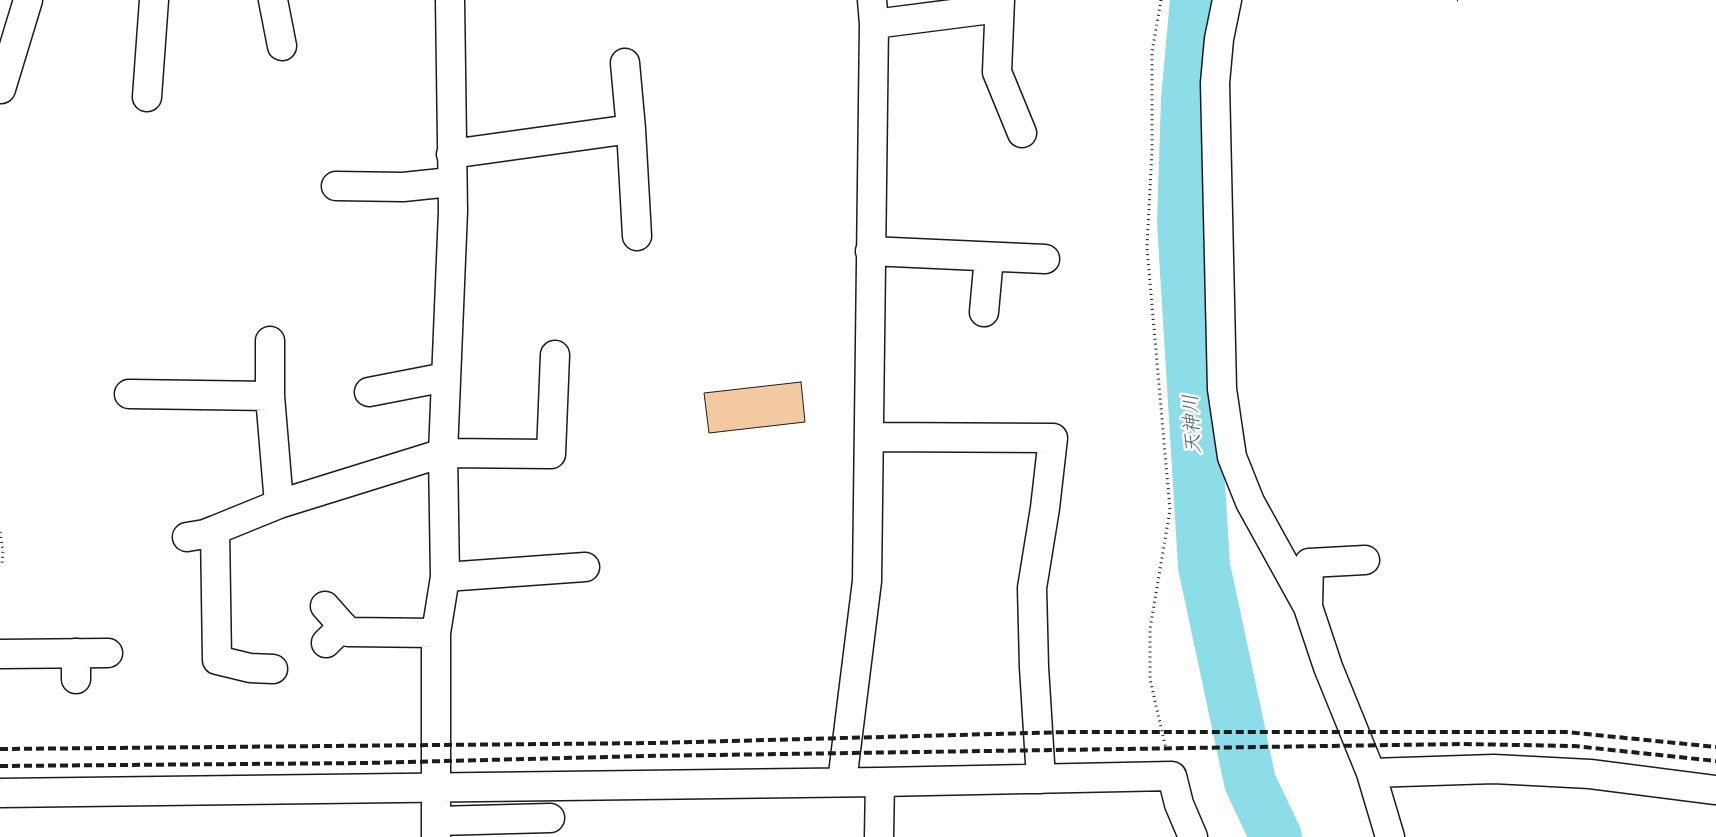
<!DOCTYPE html>
<meta charset="utf-8">
<style>
body{margin:0}
canvas{display:block;background:#fff}
</style>
<canvas width="1716" height="837"></canvas>
<script>
const c = document.querySelector('canvas').getContext('2d');
c.lineJoin = 'round';
function shape(rows) {
  const path = new Path2D();
  for (const r of rows) {
    path.moveTo(r[0], r[1]);
    for (let i = 2; i < r.length; i += 2) path.lineTo(r[i], r[i + 1]);
  }
  return path;
}
function stroke(path, color, width, dash) {
  c.strokeStyle = color;
  c.lineWidth = width;
  c.lineCap = dash ? 'butt' : 'round';
  c.setLineDash(dash || []);
  c.stroke(path);
}
function fillPath(path, color) {
  c.fillStyle = color;
  c.fill(path, 'evenodd');
}
function write(font, color, halo, rows, align = 'center') {
  c.font = font + ' "Gochi Hand","Klee One",sans-serif';
  c.lineWidth = 5;
  c.setLineDash([]);
  c.textBaseline = 'middle';
  c.strokeStyle = halo;
  c.fillStyle = color;
  for (const [text, x, y, turn = 0] of rows) {
    c.save();
    c.translate(x, y);
    c.rotate((+turn || 0) * Math.PI / 180);
    c.textAlign = isNaN(turn) ? turn : align;
    if (halo) c.strokeText(text, 0, 0);
    c.fillText(text, 0, 0);
    c.restore();
  }
}
const river = shape([
 [1196,0,1187,99,1183,223,1204,566,1250,782,1276,837]
]);
const building = shape([
 [801,382,805,422,709,433,704,393,801,382]
]);
const path = shape([
 [1161,0,1152,52,1152,150,1147,248,1170,510,1150,629,1150,679,1166,749],
 [1457,0,1460,0],
 [0,532,3,551,2,564,0,566]
]);
const minor = shape([
 [273,0,282,46],
 [1000,0,997,72,1022,133],
 [1227,0,1219,39,1215,83,1222,389,1232,457,1250,502,1308,607],
 [874,24,999,8],
 [1,89,28,0],
 [147,97,154,0],
 [631,129,637,236],
 [451,154,631,129,625,63],
 [336,186,403,187,451,182],
 [870,251,1045,259],
 [984,312,989,257],
 [369,392,446,377],
 [129,394,270,396,270,341],
 [270,396,279,504],
 [869,437,1053,438,1045,508,1032,588,1034,667,1041,779],
 [187,537,205,534,215,530],
 [1365,560,1309,563,1308,607,1328,667,1371,773,1390,837],
 [445,577,585,567],
 [325,606,348,632,436,633],
 [326,643,343,626],
 [76,653,76,679],
 [0,654,108,653],
 [273,669,250,668,217,660,215,530,279,504,443,453,551,454,555,355],
 [1371,773,1494,769,1590,774,1716,790],
 [842,782,867,581,874,24,872,0],
 [0,793,880,782,1172,776,1179,804,1193,837],
 [437,821,550,818],
 [436,837,436,633,445,577,443,453,453,211,450,0],
 [879,837,880,782]
]);
const rail = shape([
 [0,749,655,743,1069,732,1566,732,1716,747],
 [0,766,366,763,646,756,1463,744,1574,746,1716,761]
]);
const waterNames = [
 ["天神川",1195,424,-93]
];
stroke(river, '#8cdde7', 52);
fillPath(building, '#f2c9a1');
stroke(building, '#1c1c1c', 1);
stroke(minor, '#1c1c1c', 31);
stroke(path, '#1c1c1c', 3, [1, 4]);
stroke(minor, '#fff', 28);
stroke(rail, '#1c1c1c', 4, [8, 4]);
write('italic 20px', '#436063', '#fff', waterNames);
</script>
